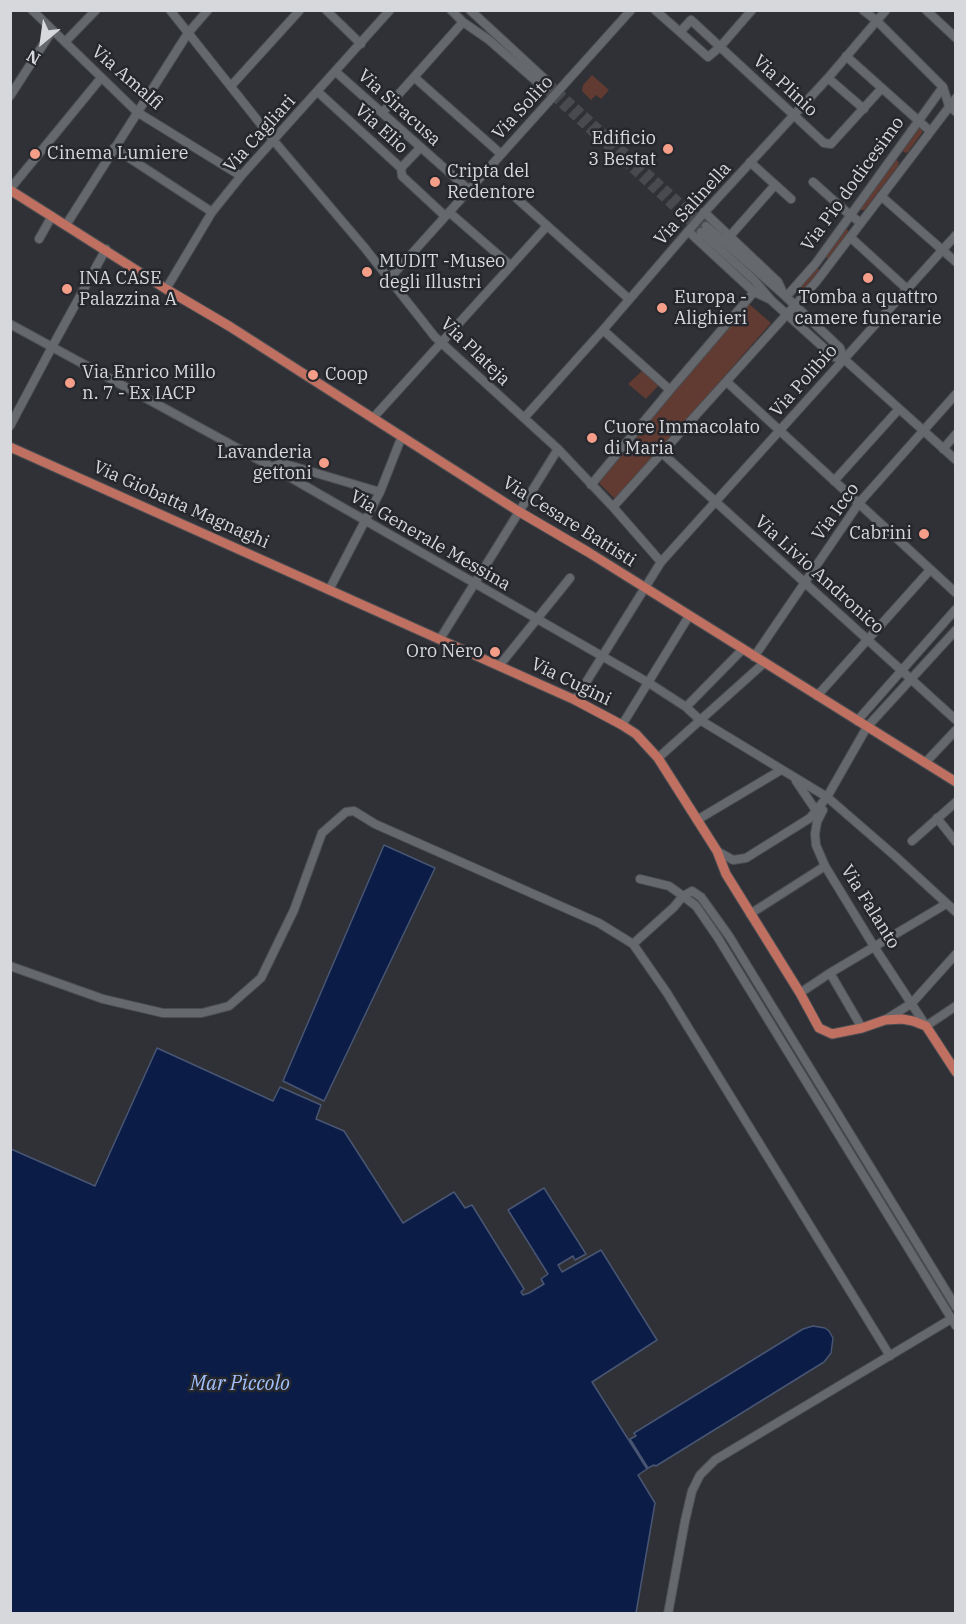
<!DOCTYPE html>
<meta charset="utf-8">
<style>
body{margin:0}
#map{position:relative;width:966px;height:1624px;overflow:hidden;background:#2f3136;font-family:"IBM Plex Serif",serif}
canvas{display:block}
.frame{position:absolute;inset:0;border:12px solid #d6d8db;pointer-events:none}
.north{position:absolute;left:12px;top:12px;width:60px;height:60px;-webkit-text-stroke:4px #25272c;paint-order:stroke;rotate:209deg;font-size:16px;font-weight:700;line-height:24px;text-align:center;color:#d6d8db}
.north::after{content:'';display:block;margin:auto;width:21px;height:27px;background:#d6d8db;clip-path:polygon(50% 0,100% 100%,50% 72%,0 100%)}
</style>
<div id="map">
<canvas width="966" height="1624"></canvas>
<div class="frame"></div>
<div class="north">N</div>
</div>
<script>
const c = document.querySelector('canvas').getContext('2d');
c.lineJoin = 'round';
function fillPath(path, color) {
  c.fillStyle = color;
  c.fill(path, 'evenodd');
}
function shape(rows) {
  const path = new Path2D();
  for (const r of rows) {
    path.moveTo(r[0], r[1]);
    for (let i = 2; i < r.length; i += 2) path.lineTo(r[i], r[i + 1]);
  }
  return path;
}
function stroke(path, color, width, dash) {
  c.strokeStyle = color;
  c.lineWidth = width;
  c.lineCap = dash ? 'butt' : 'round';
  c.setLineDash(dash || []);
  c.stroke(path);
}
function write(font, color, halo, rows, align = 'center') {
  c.font = font + ' "IBM Plex Serif",serif';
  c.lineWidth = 5;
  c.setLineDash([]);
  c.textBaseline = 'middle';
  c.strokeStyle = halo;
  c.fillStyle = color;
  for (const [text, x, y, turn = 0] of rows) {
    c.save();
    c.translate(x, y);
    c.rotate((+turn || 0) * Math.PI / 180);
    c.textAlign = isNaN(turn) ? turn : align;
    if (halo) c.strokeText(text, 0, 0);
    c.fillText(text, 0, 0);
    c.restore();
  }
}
const green = shape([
 [592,75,609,90,601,99,596,95,591,100,582,91,583,85],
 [919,128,922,130,922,133,908,152,906,153,902,151,901,150,917,129],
 [895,159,899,162,898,166,866,208,864,210,860,210,859,209],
 [845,228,850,232,828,260,825,255],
 [816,267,821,271,803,294,798,288],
 [749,304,771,323,616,500,598,482],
 [643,370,660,384,646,399,628,384]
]);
const water = shape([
 [384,845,435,868,324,1101,283,1081,384,845],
 [157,1048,273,1101,280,1087,321,1105,316,1119,344,1131,403,1223,454,1192,465,1208,472,1205,524,1289,521,1292,523,1295,529,1293,544,1284,541,1279,548,1274,508,1210,544,1188,586,1254,575,1260,573,1256,558,1265,562,1272,601,1250,657,1340,592,1382,647,1469,638,1475,655,1503,636,1613,11,1613,11,1149,95,1186,157,1048],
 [813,1326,825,1328,829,1331,833,1338,831,1353,824,1362,656,1466,654,1465,648,1468,630,1439,636,1436,634,1433,803,1329,813,1326]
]);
const minorTunnel = shape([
 [549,83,706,226],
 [544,88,701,232]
]);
const minor = shape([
 [32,10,137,112,241,176],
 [170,10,274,141,364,247,435,337,558,449,613,507,661,562],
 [326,10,361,44],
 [451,10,463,22,489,40,544,88],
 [470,10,549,83],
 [655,10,680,32,691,20,824,143,831,144,882,88],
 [863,10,877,21,943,87,949,106,956,112],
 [926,10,956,38],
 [680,32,708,57,720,47,752,10],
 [65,42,96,10],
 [846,56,930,131],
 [336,72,469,190],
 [414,77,501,154],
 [828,78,864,109],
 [231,86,300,10],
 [318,92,401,168,402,176,445,216],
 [10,96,52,31],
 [382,113,463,22],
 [114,148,212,212],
 [750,162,791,199],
 [401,168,420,148],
 [813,182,850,215,861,223],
 [10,189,101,78],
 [514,196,629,299],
 [881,196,956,262],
 [449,212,510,265],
 [704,212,778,282,783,293],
 [66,225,188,33,208,10],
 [706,226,783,294,840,348,844,359],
 [688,231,754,292,769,299],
 [701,232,754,280,772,301,834,357,844,359,956,460],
 [730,236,775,185],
 [850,237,907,289],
 [39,239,52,216],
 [389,279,631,10],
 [166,289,212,212,241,176,390,10],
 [786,297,816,263,943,87],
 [10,324,272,467,649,683,686,707,700,720,827,797,895,856,956,912],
 [603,330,670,390],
 [727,382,956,593],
 [373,418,547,226],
 [524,418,603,330,702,215,828,78,886,10],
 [10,426,52,347,106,249],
 [943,449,956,434],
 [662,453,956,720],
 [272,467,282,463,380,492],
 [834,481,899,409],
 [591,485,670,390,754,292],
 [613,507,816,282,956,98],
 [329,590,380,492,402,436],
 [440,639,558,449],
 [754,657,859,503,956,394],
 [499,666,570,578],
 [817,696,930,570],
 [575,700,661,562,956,235],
 [686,707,743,649],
 [857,721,956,609],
 [622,725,689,616],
 [658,758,764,663],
 [925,763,956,730],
 [796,781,817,812],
 [823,810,817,822,815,834,816,845,825,866,875,948,926,1026,956,1006],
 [937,818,956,842],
 [697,820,781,770],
 [912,841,956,802],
 [717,851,733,860,746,858,810,818,827,797,867,727,956,630],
 [750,914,825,866],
 [633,944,674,907,683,896,669,886,640,879],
 [10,966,103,999,163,1013,202,1013,229,1006,261,978,294,910,322,833,346,812,354,811,375,824,599,923,633,944,667,993,890,1356],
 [830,973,862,1028],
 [800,993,830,973,946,904],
 [885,1020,912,1003,956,954],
 [956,1307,729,936,701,897,692,891,683,896,696,906,718,938,956,1326],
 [668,1614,685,1521,692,1491,700,1475,715,1460,951,1319]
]);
const major = shape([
 [10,190,166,289,229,326,518,511,588,552,956,782],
 [10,447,575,700,622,725,636,734,658,758,717,851,726,874,800,993,819,1028,832,1034,862,1028,885,1020,902,1019,913,1021,926,1026,956,1072]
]);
const markers = [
 [668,149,6,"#f49e8a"],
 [35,154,6,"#f49e8a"],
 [435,182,6,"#f49e8a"],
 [367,272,6,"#f49e8a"],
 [868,278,6,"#f49e8a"],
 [67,289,6,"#f49e8a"],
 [662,308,6,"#f49e8a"],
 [313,375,6,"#f49e8a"],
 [70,383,6,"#f49e8a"],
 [592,438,6,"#f49e8a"],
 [324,463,6,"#f49e8a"],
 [924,534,6,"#f49e8a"],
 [495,652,6,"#f49e8a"]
];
const streetNames = [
 ["Via Amalfi",127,78,41],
 ["Via Plinio",785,86,43],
 ["Via Siracusa",399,108,42],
 ["Via Solìto",523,108,-47],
 ["Via Elio",381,129,42],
 ["Via Cagliari",260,134,-48],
 ["Via Pio dodicesimo",853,184,-54],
 ["Via Salinella",693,204,-48],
 ["Via Plateja",475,352,44],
 ["Via Polibio",804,381,-48],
 ["Via Giobatta Magnaghi",181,505,24],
 ["Via Icco",836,512,-54],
 ["Via Cesare Battisti",569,522,32],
 ["Via Generale Messina",430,541,30],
 ["Via Livio Andronico",819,575,42],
 ["Via Cugini",571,682,26],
 ["Via Falanto",870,907,58]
];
const poiNames = [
 ["Edificio",656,139,"right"],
 ["3 Bestat",656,160,"right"],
 ["Cinema Lumiere",47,154],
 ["Cripta del",447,172],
 ["Redentore",447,193],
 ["MUDIT -Museo",379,262],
 ["degli Illustri",379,283],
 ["INA CASE",79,279],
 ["Palazzina A",79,300],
 ["Europa -",674,298],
 ["Alighieri",674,319],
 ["Tomba a quattro",868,298,"center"],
 ["camere funerarie",868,319,"center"],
 ["Via Enrico Millo",82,373],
 ["n. 7 - Ex IACP",82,394],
 ["Coop",325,375],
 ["Cuore Immacolato",604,428],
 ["di Maria",604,449],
 ["Lavanderia",312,453,"right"],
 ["gettoni",312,474,"right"],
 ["Cabrini",912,534,"right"],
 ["Oro Nero",483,652,"right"]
];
const waterNames = [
 ["Mar Piccolo",240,1384]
];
fillPath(green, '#613a31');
fillPath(water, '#0b1d47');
stroke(water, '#485573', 1.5);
stroke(minorTunnel, '#484a4f', 8, [8, 4]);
stroke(minor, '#4c4e52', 10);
stroke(major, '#4c4e52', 11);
stroke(minor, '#65686d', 8);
stroke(major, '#c07061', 9);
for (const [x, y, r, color] of markers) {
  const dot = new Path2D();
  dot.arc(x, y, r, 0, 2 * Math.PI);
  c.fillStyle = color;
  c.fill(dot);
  stroke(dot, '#25272c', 2);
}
write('18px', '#d6d8db', '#25272c', streetNames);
write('18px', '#d6d8db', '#25272c', poiNames, 'left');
write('italic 20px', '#a2c0fa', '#25272c', waterNames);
</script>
